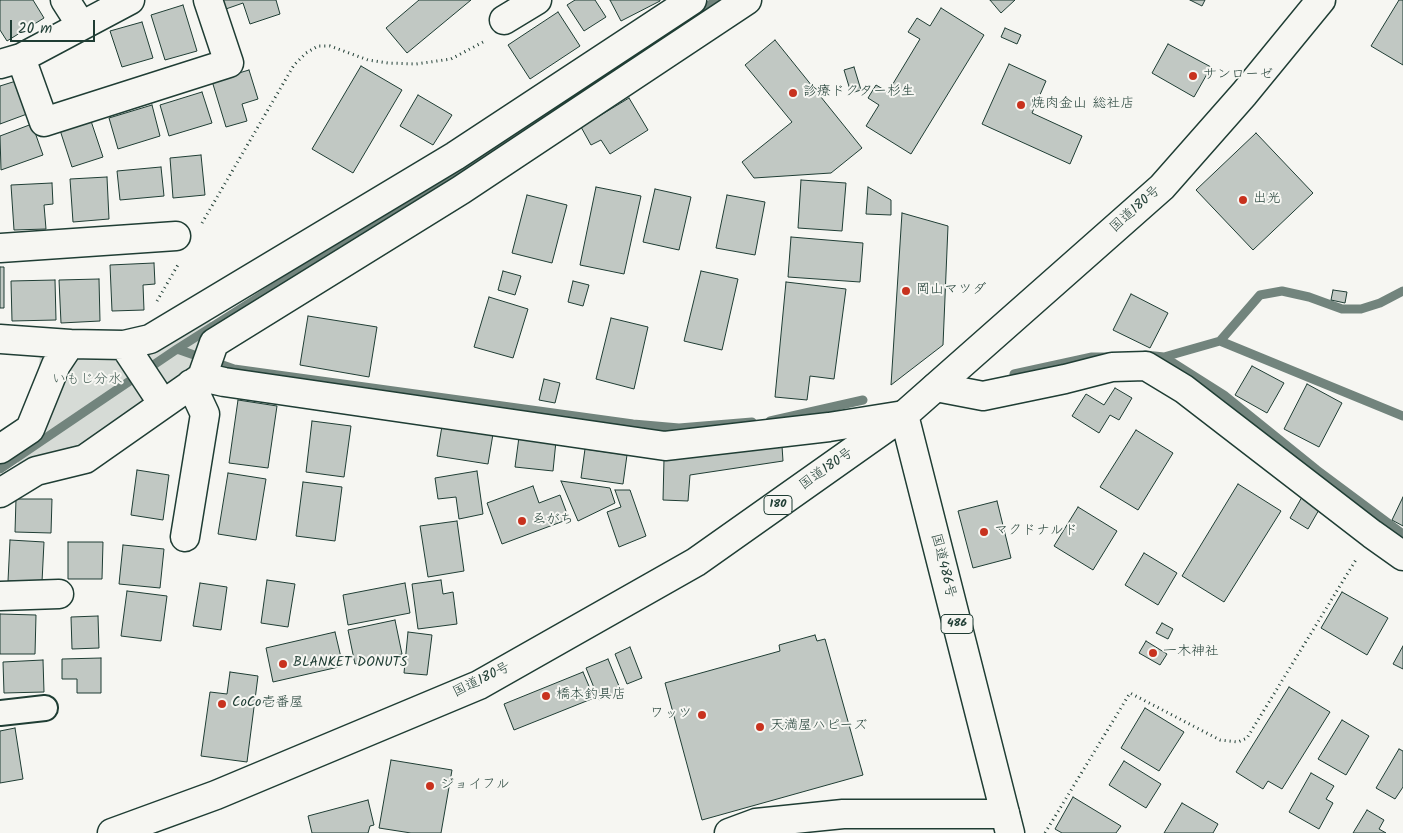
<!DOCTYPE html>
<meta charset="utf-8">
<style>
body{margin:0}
#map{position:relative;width:1403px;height:833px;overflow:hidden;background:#f6f6f2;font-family:Kalam,sans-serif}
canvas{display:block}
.scale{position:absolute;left:10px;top:20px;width:85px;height:22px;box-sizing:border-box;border:2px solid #1f3d34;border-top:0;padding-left:6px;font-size:15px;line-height:18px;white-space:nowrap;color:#1f3d34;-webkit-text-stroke:4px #f6f6f2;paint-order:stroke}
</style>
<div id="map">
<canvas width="1403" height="833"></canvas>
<div class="scale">20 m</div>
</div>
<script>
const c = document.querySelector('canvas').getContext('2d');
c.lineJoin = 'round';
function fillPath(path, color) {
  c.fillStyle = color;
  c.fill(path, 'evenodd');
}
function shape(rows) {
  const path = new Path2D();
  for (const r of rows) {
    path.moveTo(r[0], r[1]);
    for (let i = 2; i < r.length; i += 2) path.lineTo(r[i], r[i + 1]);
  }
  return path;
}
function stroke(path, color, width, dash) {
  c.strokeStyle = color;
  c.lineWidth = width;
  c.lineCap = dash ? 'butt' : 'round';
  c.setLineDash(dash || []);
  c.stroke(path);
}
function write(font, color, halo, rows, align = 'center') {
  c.font = font + ' Kalam,"Klee One",sans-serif';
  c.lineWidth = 4;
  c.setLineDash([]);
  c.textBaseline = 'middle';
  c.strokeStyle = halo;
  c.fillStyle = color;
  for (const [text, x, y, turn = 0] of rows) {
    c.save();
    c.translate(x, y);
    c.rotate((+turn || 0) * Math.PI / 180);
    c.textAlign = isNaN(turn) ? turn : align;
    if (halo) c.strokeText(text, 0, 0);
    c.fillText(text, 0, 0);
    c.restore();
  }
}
const green = shape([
 [193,299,216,329,194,364,167,386,81,446,22,471,9,443,39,370,41,331,133,330,155,322]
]);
const stream = shape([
 [1220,341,1260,295,1282,291,1309,297,1342,309,1361,309,1380,303,1403,291],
 [177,349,234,369,633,424,679,428,752,422],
 [1145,355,1164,357,1224,395,1317,470,1403,534],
 [1164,357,1220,341,1403,416],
 [1014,374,1092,357,1107,357],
 [770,421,863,400],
 [0,469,177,349,467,165,717,0]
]);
const building = shape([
 [0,0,33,0,44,18,7,41,0,30,0,0],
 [219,0,276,0,280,14,250,24,243,3,223,10,219,0],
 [419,0,471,0,407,53,386,28,419,0],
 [575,0,595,0,606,17,584,31,567,5,575,0],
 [610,0,660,0,660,1,621,21,610,0],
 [990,0,1015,0,1001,13,990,0],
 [1190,0,1205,0,1202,6,1190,0],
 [1399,0,1403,0,1403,65,1371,46,1399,0],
 [183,5,197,51,165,60,151,15,183,5],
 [941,8,984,35,911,154,866,126,879,105,868,98,876,85,888,92,920,39,908,32,917,18,930,26,941,8],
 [558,12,580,46,530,79,508,45,558,12],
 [142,22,153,58,122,67,110,31,142,22],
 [1005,28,1021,35,1017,44,1001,37,1005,28],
 [775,40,862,148,831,173,754,178,742,162,792,122,745,65,775,40],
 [1168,44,1211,67,1194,97,1152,73,1168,44],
 [1009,64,1046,81,1032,113,1082,136,1070,164,982,124,1009,64],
 [361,66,402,90,353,173,312,149,361,66],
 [854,67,861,90,851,93,844,70,854,67],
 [249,70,258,99,242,104,247,121,226,127,212,81,249,70],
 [16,81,27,114,0,124,0,86,16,81],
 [202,92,212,123,169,136,160,105,202,92],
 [418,95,452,115,433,145,400,126,418,95],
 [629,98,648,130,610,154,601,140,591,145,581,127,629,98],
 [152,105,160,136,118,149,109,118,152,105],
 [89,115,103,157,72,167,58,124,89,115],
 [32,124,43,155,1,170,0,136,32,124],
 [1256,133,1313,193,1253,250,1196,190,1256,133],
 [201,155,205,195,173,198,170,158,201,155],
 [161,167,164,196,120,200,117,171,161,167],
 [107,177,109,219,73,222,70,179,107,177],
 [801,180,846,183,842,231,798,228,801,180],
 [52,183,53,204,44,205,46,229,14,230,11,185,52,183],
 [596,187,641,196,624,274,580,265,596,187],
 [868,187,891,200,891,215,866,214,868,187],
 [655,189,691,197,679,250,643,242,655,189],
 [527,195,567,205,552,263,512,253,527,195],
 [727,195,765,202,755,255,716,248,727,195],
 [902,213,948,226,943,345,891,385,902,213],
 [791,237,863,243,860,282,788,277,791,237],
 [154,263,155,284,143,285,144,310,112,311,110,265,154,263],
 [0,267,4,267,4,308,0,308,0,267],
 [503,271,521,276,515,295,498,290,503,271],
 [701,271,738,279,722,350,684,341,701,271],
 [99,279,100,321,61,323,59,280,99,279],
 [55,280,56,320,12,321,11,281,55,280],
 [573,281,589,285,583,306,568,302,573,281],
 [786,282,846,289,834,379,810,376,807,400,775,397,786,282],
 [1333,290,1347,292,1345,303,1331,300,1333,290],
 [1131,294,1168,313,1150,348,1113,330,1131,294],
 [489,297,528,309,513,358,474,347,489,297],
 [308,316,377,327,369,377,300,365,308,316],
 [611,318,648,327,634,389,596,379,611,318],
 [1252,366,1284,383,1267,413,1235,395,1252,366],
 [544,379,560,383,555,403,539,400,544,379],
 [1307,384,1342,403,1319,447,1284,429,1307,384],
 [1115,388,1132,398,1119,420,1110,415,1099,433,1072,416,1086,394,1104,405,1115,388],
 [238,400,277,406,268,468,229,463,238,400],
 [312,421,351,426,344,477,306,472,312,421],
 [442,426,493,434,488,464,437,456,442,426],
 [1136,430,1173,453,1138,510,1100,487,1136,430],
 [519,437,556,441,553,471,515,467,519,437],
 [782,446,783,461,690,475,688,501,663,500,664,459,782,446],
 [585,449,627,455,623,484,581,478,585,449],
 [137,470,169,475,163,520,131,515,137,470],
 [477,471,483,514,459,519,456,497,438,499,435,478,477,471],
 [228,473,266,479,256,540,218,534,228,473],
 [561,481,610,488,615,503,578,521,561,481],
 [303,482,342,487,335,541,296,536,303,482],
 [1238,484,1281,511,1224,602,1182,576,1238,484],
 [533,486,539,503,560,495,569,519,502,544,487,503,533,486],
 [615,490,630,490,646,536,619,547,607,512,621,507,615,490],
 [1302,497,1320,508,1308,529,1290,518,1302,497],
 [1403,497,1403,526,1392,520,1403,497],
 [16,499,52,499,51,533,15,532,16,499],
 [997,501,1011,558,973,568,958,511,997,501],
 [1078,507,1117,531,1093,570,1054,546,1078,507],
 [457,521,464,571,428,577,420,526,457,521],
 [10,540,44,542,42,582,8,581,10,540],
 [68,542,103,542,102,579,68,579,68,542],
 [123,545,164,549,160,588,119,584,123,545],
 [1144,553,1177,573,1158,605,1125,585,1144,553],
 [267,580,295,584,288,627,261,623,267,580],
 [441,580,443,594,453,592,457,624,418,629,412,584,441,580],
 [200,583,227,587,221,630,193,626,200,583],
 [405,583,410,613,348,625,343,595,405,583],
 [127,591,167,596,161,641,121,636,127,591],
 [1342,592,1388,618,1367,655,1321,628,1342,592],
 [0,614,36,615,35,654,0,654,0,614],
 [98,616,99,648,72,649,71,617,98,616],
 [395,620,402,654,355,664,348,630,395,620],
 [1162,623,1173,629,1168,639,1156,633,1162,623],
 [335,632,343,666,273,682,266,648,335,632],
 [408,632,432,635,427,675,404,673,408,632],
 [815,635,817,641,825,639,863,775,702,820,665,683,780,651,779,645,815,635],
 [1146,641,1167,654,1160,665,1139,653,1146,641],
 [1403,646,1403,669,1393,664,1403,646],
 [630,647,642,678,627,684,615,654,630,647],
 [101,658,101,693,77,693,77,679,62,679,62,659,101,658],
 [608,659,621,691,599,700,586,668,608,659],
 [43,660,44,692,4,693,3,662,43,660],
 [230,672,258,676,247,762,201,756,210,692,227,694,230,672],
 [583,672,594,698,514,730,504,704,583,672],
 [1289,687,1330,712,1282,789,1268,781,1263,789,1236,772,1289,687],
 [1145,708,1184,732,1159,771,1121,748,1145,708],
 [1342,720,1369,736,1346,775,1318,759,1342,720],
 [15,728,23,779,0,783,0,731,15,728],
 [1399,749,1403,751,1403,787,1395,799,1376,788,1399,749],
 [391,760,452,770,441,833,411,833,379,828,391,760],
 [1124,761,1161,784,1146,808,1109,785,1124,761],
 [1311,773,1334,786,1326,799,1333,803,1319,829,1289,812,1311,773],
 [1073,797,1121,826,1116,833,1062,833,1055,829,1073,797],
 [368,800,374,825,370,826,368,833,312,833,308,816,368,800],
 [1182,803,1218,824,1213,833,1164,833,1182,803],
 [1367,810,1384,820,1379,829,1386,833,1353,833,1367,810]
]);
const path = shape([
 [202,223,294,65,306,53,318,46,330,46,368,60,388,63,416,64,451,59,485,41],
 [157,301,179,263],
 [1045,833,1130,693,1220,740,1238,742,1247,738,1357,558]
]);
const pedestrian = shape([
 [0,713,45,708]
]);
const minor = shape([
 [65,0,81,25],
 [504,20,537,0],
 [21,58,44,122,229,63,208,0],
 [0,64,21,58,130,0],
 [0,248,176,236],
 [0,339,70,344],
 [124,345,163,404],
 [202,377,224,382,665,446,829,427,904,415],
 [936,387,983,396,1065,379,1112,367,1146,366,1184,389,1372,534,1403,556],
 [0,449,30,429,56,365,70,344,124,345,150,339,455,156,692,0],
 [0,493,36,471,85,459,202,377,214,343,461,190,747,0],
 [185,537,205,414,191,384],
 [0,596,59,594],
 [729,833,756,823,843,814,1005,814]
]);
const trunk = shape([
 [904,415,1010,833],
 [112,833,216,795,479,685,696,562,904,415,1162,187,1244,94,1321,0]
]);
const markers = [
 [1193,76,5,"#c8321e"],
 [793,93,5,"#c8321e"],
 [1021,105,5,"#c8321e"],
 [1243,200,5,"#c8321e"],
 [906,291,5,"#c8321e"],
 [522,521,5,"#c8321e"],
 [984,532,5,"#c8321e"],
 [1153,653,5,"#c8321e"],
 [283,664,5,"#c8321e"],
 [546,696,5,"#c8321e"],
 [222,704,5,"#c8321e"],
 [702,715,5,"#c8321e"],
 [760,727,5,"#c8321e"],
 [430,786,5,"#c8321e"]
];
const shields = [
 [778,505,28],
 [957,624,32]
];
const shieldNames = [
 ["180",778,505],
 ["486",957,624]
];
const poiNames = [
 ["サンローゼ",1203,76],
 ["診療ドクター杉生",803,93],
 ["焼肉金山 総社店",1031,105],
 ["出光",1253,200],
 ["岡山マツダ",916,291],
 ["ゑがち",532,521],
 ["マクドナルド",994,532],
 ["一木神社",1163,653],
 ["BLANKET DONUTS",293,664],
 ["橋本釣具店",556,696],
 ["CoCo壱番屋",232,704],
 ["ワッツ",692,715,"right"],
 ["天満屋ハピーズ",770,727],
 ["ジョイフル",440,786]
];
const streetNames = [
 ["国道180号",1136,210,-42],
 ["国道180号",827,470,-35],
 ["国道486号",942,566,76],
 ["国道180号",482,681,-26]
];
const parkNames = [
 ["いもじ分水",87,381]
];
fillPath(green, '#d6dbd6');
stroke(stream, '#72847d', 9);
fillPath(building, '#c1c8c3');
stroke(building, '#1f3d34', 1);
stroke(pedestrian, '#1f3d34', 28);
stroke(minor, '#1f3d34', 31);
stroke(trunk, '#1f3d34', 31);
stroke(path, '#1f3d34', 3, [1, 4]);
stroke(pedestrian, '#f6f6f2', 24);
stroke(minor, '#f6f6f2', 28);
stroke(trunk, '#f6f6f2', 28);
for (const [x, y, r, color] of markers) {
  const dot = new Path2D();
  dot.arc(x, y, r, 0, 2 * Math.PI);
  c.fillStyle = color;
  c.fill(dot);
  stroke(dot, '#f6f6f2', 2);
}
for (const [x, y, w] of shields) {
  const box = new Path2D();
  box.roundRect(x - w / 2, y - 9.5, w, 19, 4);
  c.fillStyle = '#f6f6f2';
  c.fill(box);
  stroke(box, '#1f3d34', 1);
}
write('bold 12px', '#1f3d34', null, shieldNames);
write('14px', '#1f3d34', '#f6f6f2', poiNames, 'left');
write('14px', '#1f3d34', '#f6f6f2', streetNames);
write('14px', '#445d54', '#f6f6f2', parkNames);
</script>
